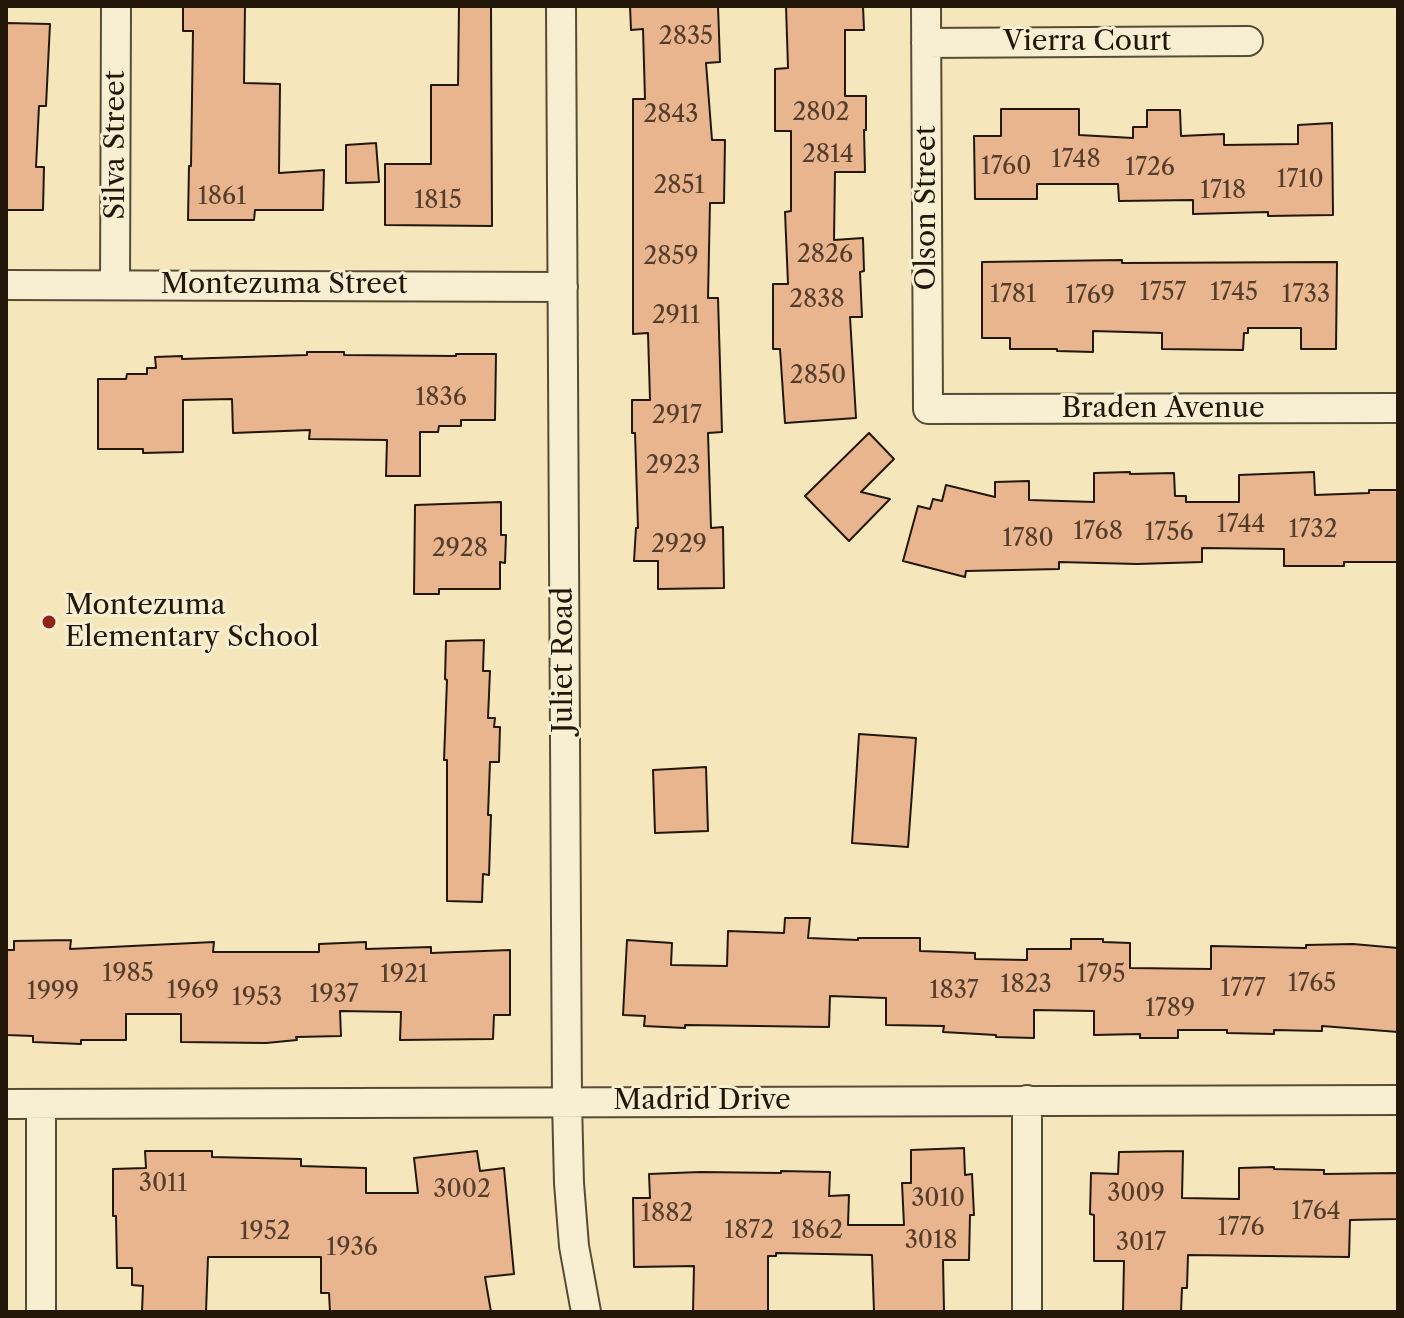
<!DOCTYPE html>
<style>
body{margin:0}
#map{position:relative;width:1404px;height:1318px;overflow:hidden;background:#f5e7bb;font-family:"Libre Caslon Text",serif}
canvas{display:block}
.frame{position:absolute;inset:0;border:8px solid #23170a;pointer-events:none}
</style>
<div id="map">
<canvas width="1404" height="1318"></canvas>
<div class="frame"></div>
</div>
<script>
const c = document.querySelector('canvas').getContext('2d');
c.lineJoin = 'round';
function fillPath(path, color) {
  c.fillStyle = color;
  c.fill(path, 'evenodd');
}
function shape(rows) {
  const path = new Path2D();
  for (const r of rows) {
    path.moveTo(r[0], r[1]);
    for (let i = 2; i < r.length; i += 2) path.lineTo(r[i], r[i + 1]);
  }
  return path;
}
function stroke(path, color, width, dash) {
  c.strokeStyle = color;
  c.lineWidth = width;
  c.lineCap = dash ? 'butt' : 'round';
  c.setLineDash(dash || []);
  c.stroke(path);
}
function write(font, color, halo, rows, align = 'center') {
  c.font = font + ' "Libre Caslon Text",serif';
  c.lineWidth = 6;
  c.setLineDash([]);
  c.textBaseline = 'middle';
  c.strokeStyle = halo;
  c.fillStyle = color;
  for (const [text, x, y, turn = 0] of rows) {
    c.save();
    c.translate(x, y);
    c.rotate((+turn || 0) * Math.PI / 180);
    c.textAlign = isNaN(turn) ? turn : align;
    if (halo) c.strokeText(text, 0, 0);
    c.fillText(text, 0, 0);
    c.restore();
  }
}
const building = shape([
 [183,6,245,6,244,83,280,84,279,173,324,170,323,210,255,210,254,220,188,220,189,166,191,166,193,31,183,31,183,6],
 [459,6,491,6,492,226,385,225,385,164,431,164,431,85,458,85,459,6],
 [630,6,718,6,720,62,706,63,712,140,725,140,724,203,710,203,708,298,718,298,722,432,708,433,711,528,723,527,724,588,658,589,658,561,634,561,636,528,638,528,635,433,632,433,632,400,650,400,648,333,633,334,633,99,645,99,643,29,631,30,630,6],
 [786,6,863,6,864,30,845,30,845,96,866,96,866,130,864,130,865,172,835,172,834,240,863,238,864,271,860,272,862,317,850,317,856,418,785,423,780,349,773,349,773,284,788,284,785,212,791,211,791,131,775,131,775,69,788,68,786,6],
 [6,23,50,24,46,106,39,106,36,167,44,167,43,210,6,210,6,23],
 [1001,109,1079,109,1079,135,1133,138,1133,127,1147,127,1147,110,1180,110,1181,136,1224,134,1224,145,1298,144,1298,125,1332,123,1333,215,1268,216,1268,212,1193,214,1193,200,1119,201,1118,184,1037,184,1037,199,975,199,974,136,1001,136,1001,109],
 [376,143,379,182,346,183,346,145,376,143],
 [1122,260,1122,263,1337,262,1336,349,1301,349,1301,328,1248,328,1248,333,1244,333,1243,350,1162,349,1162,333,1093,331,1093,352,1057,351,1057,349,1010,349,1010,338,982,338,982,262,1122,260],
 [307,352,344,352,344,355,456,356,456,354,496,354,495,420,461,420,461,426,439,426,438,432,420,432,420,476,386,476,387,440,309,439,310,430,233,433,232,399,183,400,183,452,143,453,143,449,98,449,98,379,126,379,127,374,147,374,147,368,156,368,155,357,182,356,182,359,307,355,307,352],
 [869,433,894,459,861,492,890,499,849,541,805,496,869,433],
 [1130,472,1130,474,1174,473,1175,496,1186,496,1186,502,1239,502,1239,475,1314,472,1315,495,1369,493,1369,490,1398,490,1398,562,1344,562,1344,566,1284,566,1284,549,1202,548,1202,562,1137,564,1059,562,1059,569,966,571,965,577,903,561,918,506,930,509,933,499,942,501,946,485,995,497,995,482,1029,481,1029,500,1094,502,1094,473,1130,472],
 [501,502,501,535,506,535,505,563,500,562,500,589,439,589,439,594,414,594,415,505,501,502],
 [484,640,483,671,490,671,488,718,495,718,494,727,500,727,499,762,490,762,488,815,491,815,489,875,483,874,482,902,447,901,447,760,444,760,447,680,445,679,446,641,484,640],
 [859,734,916,738,908,847,852,843,859,734],
 [706,767,708,831,655,833,653,770,706,767],
 [785,918,810,918,808,938,858,940,858,938,920,938,920,951,975,953,975,959,1027,960,1027,949,1071,949,1071,939,1103,939,1103,942,1130,943,1130,968,1211,969,1211,946,1306,948,1306,945,1353,944,1398,948,1398,1032,1322,1026,1322,1031,1274,1030,1274,1034,1227,1033,1227,1030,1178,1030,1178,1038,1140,1038,1140,1034,1094,1035,1094,1011,1034,1010,1034,1038,996,1037,996,1035,943,1032,944,1026,886,1025,886,998,830,996,829,1027,685,1025,685,1028,644,1026,645,1016,623,1015,627,940,672,943,671,965,727,966,728,931,784,933,785,918],
 [71,940,70,949,214,942,213,952,319,952,319,944,366,942,366,949,431,947,431,953,510,950,510,1015,494,1015,493,1039,400,1040,401,1012,340,1011,341,1036,296,1037,297,1040,266,1043,181,1042,181,1014,126,1014,126,1040,81,1040,81,1044,33,1042,33,1036,6,1035,6,950,14,950,14,941,71,940],
 [964,1148,965,1175,972,1174,974,1215,970,1215,969,1260,943,1260,944,1312,874,1312,872,1255,776,1253,776,1256,768,1256,768,1312,693,1312,694,1266,634,1267,633,1198,650,1198,649,1174,700,1172,781,1173,781,1171,830,1172,829,1196,849,1195,848,1225,904,1225,902,1183,911,1183,911,1150,964,1148],
 [145,1151,212,1151,212,1157,301,1159,301,1166,366,1168,366,1193,418,1193,414,1158,477,1151,480,1171,504,1168,514,1274,485,1277,491,1312,330,1312,329,1293,321,1293,321,1257,208,1257,206,1312,142,1312,143,1286,132,1285,132,1268,117,1268,116,1216,113,1216,113,1169,146,1168,145,1151],
 [1183,1151,1182,1198,1239,1199,1239,1168,1274,1167,1274,1169,1324,1170,1324,1174,1398,1173,1398,1219,1350,1220,1349,1257,1188,1255,1187,1288,1182,1288,1181,1312,1123,1312,1124,1261,1094,1261,1094,1215,1090,1214,1091,1173,1118,1174,1119,1152,1183,1151]
]);
const minor = shape([
 [561,6,567,1102,569,1183,574,1246,586,1312],
 [926,6,928,409,1398,408],
 [926,43,1248,41],
 [115,284,116,6],
 [6,285,563,287],
 [1027,1100,1027,1312],
 [6,1104,1398,1100],
 [41,1104,41,1312]
]);
const markers = [
 [49,622,8,"#8f2418"]
];
const numberNames = [
 ["2835",686,37],
 ["2802",821,113],
 ["2843",671,115],
 ["2814",828,155],
 ["1748",1076,160],
 ["1760",1006,167],
 ["1726",1150,168],
 ["1710",1300,180],
 ["2851",679,186],
 ["1718",1223,191],
 ["1861",222,197],
 ["1815",438,201],
 ["2826",825,255],
 ["2859",671,257],
 ["1757",1163,293],
 ["1745",1234,293],
 ["1781",1013,295],
 ["1733",1306,295],
 ["1769",1090,296],
 ["2838",817,300],
 ["2911",676,316],
 ["2850",818,376],
 ["1836",441,398],
 ["2917",677,416],
 ["2923",673,466],
 ["1744",1241,525],
 ["1732",1313,530],
 ["1768",1098,532],
 ["1756",1169,533],
 ["1780",1028,539],
 ["2929",679,545],
 ["2928",460,549],
 ["1985",128,974],
 ["1921",404,975],
 ["1795",1101,975],
 ["1765",1312,984],
 ["1823",1026,985],
 ["1777",1243,989],
 ["1969",193,991],
 ["1837",954,991],
 ["1999",53,992],
 ["1937",334,995],
 ["1953",257,998],
 ["1789",1170,1009],
 ["3011",163,1184],
 ["3002",462,1190],
 ["3009",1136,1194],
 ["3010",938,1199],
 ["1764",1316,1212],
 ["1882",667,1214],
 ["1776",1241,1228],
 ["1872",749,1231],
 ["1862",817,1231],
 ["1952",265,1232],
 ["3018",931,1241],
 ["3017",1141,1243],
 ["1936",352,1248]
];
const streetNames = [
 ["Vierra Court",1087,42],
 ["Silva Street",116,145,-90],
 ["Olson Street",927,208,-90],
 ["Montezuma Street",284,285],
 ["Braden Avenue",1163,409],
 ["Juliet Road",564,660,-90],
 ["Madrid Drive",702,1101]
];
const poiNames = [
 ["Montezuma",65,606],
 ["Elementary School",65,638]
];
fillPath(building, '#e9b58f');
stroke(building, '#23170a', 2);
stroke(minor, '#584b36', 32);
stroke(minor, '#f8efd3', 28);
for (const [x, y, r, color] of markers) {
  const dot = new Path2D();
  dot.arc(x, y, r, 0, 2 * Math.PI);
  c.fillStyle = color;
  c.fill(dot);
  stroke(dot, '#f8efd3', 3);
}
write('24px', '#543e2b', null, numberNames);
write('28px', '#23170a', '#f8efd3', streetNames);
write('28px', '#23170a', '#f8efd3', poiNames, 'left');
</script>
